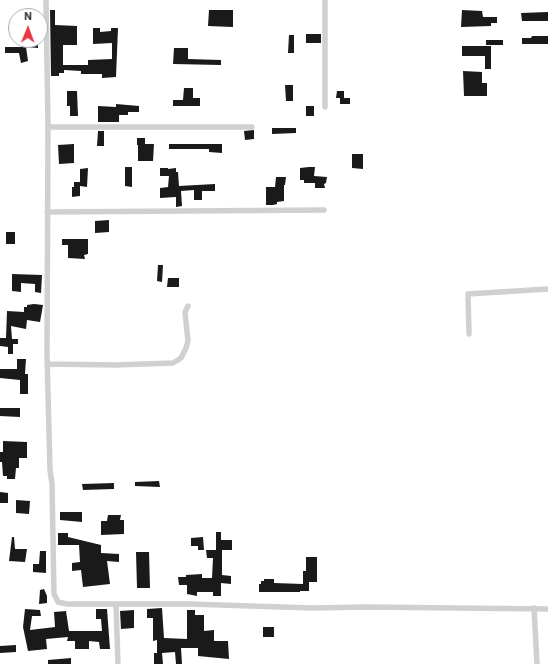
<!DOCTYPE html>
<style>
body{margin:0}
#map{position:relative;width:548px;height:664px;overflow:hidden;background:#fff;font-family:Roboto,sans-serif}
canvas{display:block}
.north{position:absolute;left:8px;top:8px;width:40px;height:40px;box-sizing:border-box;background:#fff;border:1px solid #adadad;border-radius:50%;rotate:1deg;font-size:11px;font-weight:700;line-height:16px;text-align:center;color:#333}
.north::after{content:'';display:block;margin:auto;width:14px;height:18px;background:#e63946;clip-path:polygon(50% 0,100% 100%,50% 72%,0 100%)}
</style>
<div id="map">
<canvas width="548" height="664"></canvas>
<div class="north">N</div>
</div>
<script>
const c = document.querySelector('canvas').getContext('2d');
c.lineJoin = 'round';
function fillPath(path, color) {
  c.fillStyle = color;
  c.fill(path, 'evenodd');
}
function shape(rows) {
  const path = new Path2D();
  for (const r of rows) {
    path.moveTo(r[0], r[1]);
    for (let i = 2; i < r.length; i += 2) path.lineTo(r[i], r[i + 1]);
  }
  return path;
}
function stroke(path, color, width, dash) {
  c.strokeStyle = color;
  c.lineWidth = width;
  c.lineCap = dash ? 'butt' : 'round';
  c.setLineDash(dash || []);
  c.stroke(path);
}
const building = shape([
 [50,10,55,10,55,25,77,26,77,45,63,45,63,65,88,65,88,60,112,59,112,43,93,44,93,28,100,28,100,32,111,31,111,28,118,28,116,77,102,78,102,74,81,74,81,71,64,70,64,73,59,73,59,76,51,76],
 [209,10,233,10,233,27,208,26],
 [462,10,482,11,483,17,497,17,497,23,491,23,491,26,461,27],
 [548,12,548,21,522,21,521,13],
 [306,34,321,34,321,43,306,43],
 [289,35,294,35,294,53,288,53],
 [532,36,548,36,548,44,522,44,522,38,531,38],
 [23,40,38,40,38,48,26,47,28,61,21,63,19,53,5,53,5,47,23,47],
 [486,40,503,40,503,45,486,45],
 [462,46,491,46,491,69,485,69,485,56,462,56],
 [174,48,188,48,188,59,221,60,221,65,173,64],
 [463,71,482,72,482,83,487,83,487,96,464,96],
 [285,85,293,85,293,101,286,101],
 [184,88,193,88,193,98,200,98,200,106,173,106,173,100,183,100],
 [67,91,77,91,78,116,70,116,70,106,67,106],
 [337,91,344,91,344,98,350,98,350,104,340,104,340,98,336,98],
 [116,104,139,106,139,112,128,112,128,115,119,115,119,122,98,122,98,106,116,107],
 [306,106,314,106,314,116,306,116],
 [272,128,296,128,296,133,272,134],
 [254,130,254,139,245,140,244,131],
 [98,131,104,131,104,146,97,146],
 [137,138,145,138,145,144,154,144,153,161,138,161,138,145,137,145],
 [74,144,74,163,59,164,58,145],
 [169,144,222,144,222,153,209,152,209,149,169,149],
 [352,154,363,154,363,169,352,168],
 [125,167,132,167,132,187,125,186],
 [309,167,315,167,314,176,327,177,326,183,324,184,325,188,315,188,315,183,304,183,304,180,300,180,300,168],
 [88,168,87,187,80,186,80,169],
 [160,168,168,168,168,169,176,168,176,172,178,172,179,186,215,184,215,191,202,191,202,200,194,200,194,190,181,191,182,206,176,207,176,197,160,198,160,188,168,187,169,176,160,176],
 [276,177,286,177,285,185,284,185,284,201,277,202,277,204,273,205,266,205,266,187,275,187],
 [74,182,80,182,80,196,72,197,72,187,74,187],
 [109,220,109,232,95,233,95,221],
 [6,232,15,232,15,244,6,244],
 [62,239,88,239,88,254,84,255,85,259,68,258,68,245,62,245],
 [158,265,163,265,162,282,157,281],
 [12,274,42,275,41,293,35,292,35,284,21,283,21,292,12,291],
 [168,278,179,278,179,287,167,287],
 [34,304,43,305,40,322,27,320,26,329,11,326,12,339,18,339,18,344,13,344,13,354,8,354,8,347,0,346,0,338,6,338,7,311,24,312,24,307,27,307,27,305],
 [17,359,26,359,25,374,28,374,28,394,20,394,20,380,0,378,0,369,17,369],
 [0,408,20,408,20,417,0,416],
 [3,441,27,442,27,458,19,458,19,468,16,468,15,479,7,479,7,476,3,476,2,462,0,462,0,452,3,452],
 [159,481,160,487,135,486,135,482],
 [114,483,114,489,83,490,82,484],
 [0,492,8,493,8,503,0,503],
 [16,500,30,501,29,514,16,513],
 [60,512,82,512,82,522,60,520],
 [108,515,121,515,120,520,124,520,124,534,101,535,101,521,107,521],
 [216,532,221,532,221,540,232,540,232,550,222,550,222,575,231,576,231,584,221,583,221,596,213,596,213,592,197,592,197,596,187,594,187,585,179,585,178,577,186,577,186,575,202,574,202,578,212,578,213,558,207,558,206,550,216,550],
 [58,533,68,533,68,537,101,545,101,553,119,554,119,562,107,561,110,584,83,587,81,570,72,571,72,563,80,562,79,545,58,545],
 [12,537,14,537,15,549,27,549,25,562,9,561],
 [203,537,204,550,198,550,198,546,191,546,191,538],
 [40,551,46,551,46,573,33,572,33,564,39,564],
 [136,552,149,552,150,588,137,588],
 [306,557,317,557,317,582,309,582,309,591,300,591,300,592,259,592,259,584,261,584,261,581,264,581,264,579,274,579,274,583,303,584,303,571,306,571],
 [44,589,47,596,47,603,39,604,40,590],
 [162,608,164,638,187,639,187,610,195,610,195,615,204,615,204,631,214,630,214,641,228,641,229,659,198,656,198,648,181,648,182,664,176,664,175,652,162,653,163,664,154,664,154,653,157,653,157,640,153,641,153,618,147,618,147,609],
 [25,609,40,610,41,616,32,616,30,630,55,627,54,612,66,611,69,631,102,631,101,619,96,619,96,609,107,609,110,649,100,649,99,642,89,641,89,649,75,649,75,641,67,641,68,637,46,639,47,649,28,651,23,627],
 [134,610,134,628,121,629,120,611],
 [263,627,274,627,274,637,263,637],
 [16,645,16,652,0,653,0,646],
 [71,658,71,664,48,664,48,660]
]);
const minor = shape([
 [46,0,48,127,47,354,50,470,52,484,54,594,58,602,67,604,189,604,312,608,366,607,548,609],
 [325,0,325,107],
 [48,127,252,127],
 [47,212,324,210],
 [469,334,468,294,548,289],
 [47,364,115,365,173,363,181,358,186,348,188,341,185,312,188,306],
 [116,604,118,664],
 [534,608,537,664]
]);
fillPath(building, '#1a1a1a');
stroke(minor, '#d0d0d0', 5.5);
</script>
